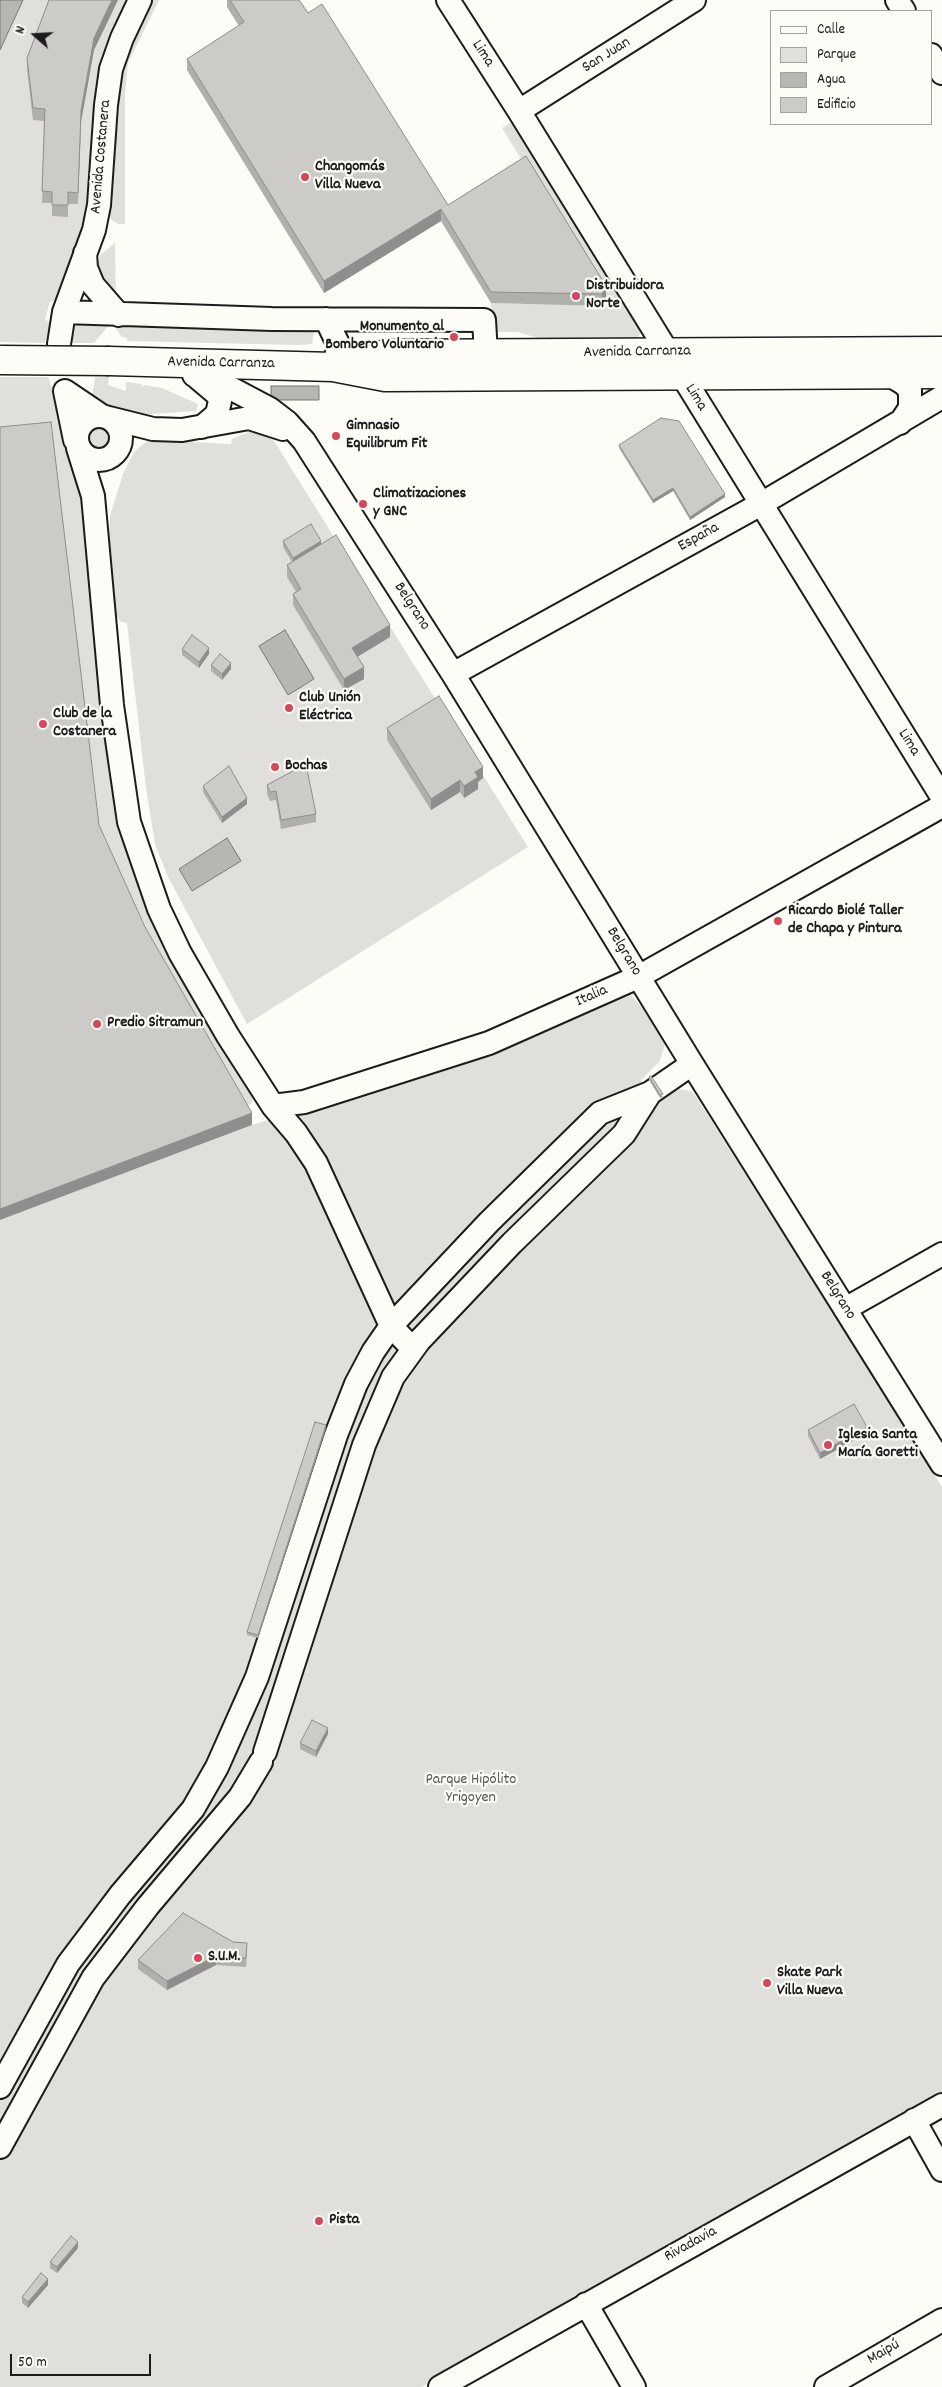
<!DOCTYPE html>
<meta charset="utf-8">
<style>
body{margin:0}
#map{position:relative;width:942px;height:2387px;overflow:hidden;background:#fdfcf7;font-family:Dekko,sans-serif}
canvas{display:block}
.legend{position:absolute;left:770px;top:10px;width:162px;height:115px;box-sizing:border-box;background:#fdfcf7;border:1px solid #a3a29f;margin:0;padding:6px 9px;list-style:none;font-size:15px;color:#1c1c1c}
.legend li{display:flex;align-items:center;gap:10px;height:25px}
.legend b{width:25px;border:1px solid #a3a29f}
.north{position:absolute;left:10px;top:10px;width:50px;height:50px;-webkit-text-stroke:4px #fdfcf7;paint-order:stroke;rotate:289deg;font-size:14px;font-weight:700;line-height:20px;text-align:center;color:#1c1c1c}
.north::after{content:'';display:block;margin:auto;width:18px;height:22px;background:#1c1c1c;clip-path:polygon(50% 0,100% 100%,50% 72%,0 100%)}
.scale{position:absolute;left:10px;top:2354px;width:141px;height:22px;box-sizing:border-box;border:2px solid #1c1c1c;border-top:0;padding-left:6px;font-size:15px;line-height:18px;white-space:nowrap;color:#1c1c1c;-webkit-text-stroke:4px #fdfcf7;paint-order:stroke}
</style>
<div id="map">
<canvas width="942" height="2387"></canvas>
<ul class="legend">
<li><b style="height:6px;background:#fdfcf7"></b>Calle</li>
<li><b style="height:14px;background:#e0dfdb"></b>Parque</li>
<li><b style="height:14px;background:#b7b6b2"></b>Agua</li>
<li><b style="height:14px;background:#cccbc8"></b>Edificio</li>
</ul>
<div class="north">N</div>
<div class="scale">50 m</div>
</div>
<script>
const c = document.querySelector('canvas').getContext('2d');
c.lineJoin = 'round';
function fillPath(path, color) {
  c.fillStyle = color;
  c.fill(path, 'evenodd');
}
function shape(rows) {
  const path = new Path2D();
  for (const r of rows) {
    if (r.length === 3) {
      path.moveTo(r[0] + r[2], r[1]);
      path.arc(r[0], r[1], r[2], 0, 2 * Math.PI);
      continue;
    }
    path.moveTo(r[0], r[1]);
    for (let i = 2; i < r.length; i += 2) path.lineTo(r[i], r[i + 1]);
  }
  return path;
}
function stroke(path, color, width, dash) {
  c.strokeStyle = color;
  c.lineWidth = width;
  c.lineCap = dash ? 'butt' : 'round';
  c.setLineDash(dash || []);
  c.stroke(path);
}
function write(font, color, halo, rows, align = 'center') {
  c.font = font + ' Dekko,sans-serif';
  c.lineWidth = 4.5;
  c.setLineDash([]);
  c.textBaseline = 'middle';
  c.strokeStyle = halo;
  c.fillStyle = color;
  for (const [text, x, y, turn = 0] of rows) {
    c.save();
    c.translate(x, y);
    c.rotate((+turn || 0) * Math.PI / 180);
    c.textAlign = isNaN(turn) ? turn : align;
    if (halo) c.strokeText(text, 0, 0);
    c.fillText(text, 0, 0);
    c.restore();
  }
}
const green = shape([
 [23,0,54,0,45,121,42,203,77,204,81,122,94,50,118,0,130,0,83,232,56,301,50,302,45,319,50,323,45,343,0,342,0,50],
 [150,0,159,0,128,63,125,95,125,224,119,224,113,221,108,215,108,191,118,73],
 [513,121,639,326,640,334,636,342,553,342,517,332,493,332,491,303,602,306,606,297,502,128],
 [115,243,116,304,111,301,97,266,100,255],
 [78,323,109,325,94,343,69,343,73,328],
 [113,324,314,331,312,344,299,345,127,341,127,338,122,337],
 [0,377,48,377,64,419,84,503,101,704,117,828,157,929,251,1092,253,1099,252,1103,242,1109,145,939,0,637],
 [95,377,109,377,108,385,126,391,126,382,141,384,143,387,144,385,162,388,198,404,196,411,152,414,136,414,110,408,92,398],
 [92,422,105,422,115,431,115,445,106,455,92,455,82,432],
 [254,430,274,441,528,847,247,1024,168,877,155,844,146,788,127,623,121,622,111,609,108,559,110,516,123,474,134,452,152,437,170,441,231,444,232,439],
 [629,993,648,1014,665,1044,660,1061,641,1080,657,1104,662,1097,678,1089,691,1091,697,1098,942,1487,942,2093,421,2387,0,2387,0,1220,252,1125,488,1051]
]);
const water = shape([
 [0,0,23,0,0,50,0,0],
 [271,386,319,386,319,400,271,400,271,386],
 [285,630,314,679,288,695,259,646,285,630],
 [227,838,241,861,192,891,179,869,227,838]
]);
const street = shape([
 [448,0,519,111,942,797],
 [897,0,904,11],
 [931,55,942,73],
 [519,111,694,0],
 [85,253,86,268,93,285,119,315],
 [64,312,272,319,484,320,486,354],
 [326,319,339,346,333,367],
 [59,344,64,312,94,230,99,205,106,105,111,69,122,38,140,0],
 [194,375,219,382,270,409,287,422,304,441,453,674,692,1064,942,1464],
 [882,376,893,377,903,383,910,390,910,408,900,423],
 [198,378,217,394,220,401,217,414,202,427],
 [99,438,22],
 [109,418,153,429,182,430,249,418,283,429],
 [75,440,65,391,102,416],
 [78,448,93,496,112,705,129,822,159,909,180,953,228,1036,273,1106,296,1133,316,1163,391,1326,413,1349],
 [453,674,761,504,942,397],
 [273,1106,304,1102,489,1043,638,977,942,806],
 [845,1309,942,1254],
 [265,1752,364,1445,393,1377,419,1341,512,1243,624,1134,650,1093],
 [0,2087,68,1964,120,1895,193,1809,217,1767,257,1677,336,1435,356,1384,373,1352,391,1326,489,1222,600,1113,650,1093,692,1064],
 [914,2120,942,2170],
 [0,2147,93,1978,148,1906,240,1797,261,1762],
 [586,2304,634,2387],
 [440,2387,942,2105],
 [826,2387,942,2320]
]);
const secondary = shape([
 [109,361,333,367,385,377,942,374],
 [342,364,386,354,942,351]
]);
const secondaryBridge = shape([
 [0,360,109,361]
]);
const wall = shape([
 [49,0,118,0,94,50,81,122,78,204,68,204,68,217,52,216,52,203,42,203,44,121,33,120,27,70,27,58],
 [227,0,299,0,308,13,448,205,526,156,606,297,602,306,491,303,441,221,324,293,187,70,187,59,239,26,227,7],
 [619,445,725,497,690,520,673,491,653,503,619,448],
 [283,541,321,544,390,637,357,657,364,679,344,690,293,605,293,594,296,592,287,577,287,565,292,562,283,547],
 [182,649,209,654,199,668,182,655],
 [211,665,231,669,222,680,211,671],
 [387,728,483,778,478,782,478,789,464,798,460,792,431,810,387,740],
 [267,785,316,814,316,822,281,829,276,800,270,801,267,794],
 [203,786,247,804,222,823,203,792],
 [649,1077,663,1097,660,1098,649,1080],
 [326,1428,258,1638,247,1635,247,1632],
 [808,1430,867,1433,820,1459,808,1436],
 [328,1734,316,1757,300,1749,300,1743],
 [247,1952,246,1967,216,1965,167,1990,138,1969,138,1960],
 [78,2248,57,2273,50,2268,50,2262],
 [48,2285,28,2308,22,2303,22,2297]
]);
const shadedWall = shape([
 [112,0,118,0,94,50,81,122,78,204,81,111,94,38],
 [441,209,441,221,324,293,324,281],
 [606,286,606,297,602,306,602,294],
 [673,488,673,491,653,503,653,500],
 [725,494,725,497,690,520,690,517],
 [321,541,321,547,293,564,293,558],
 [390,625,390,637,352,660,352,648],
 [209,648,209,654,199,668,199,662],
 [231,663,231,669,222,680,222,674],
 [364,667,364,679,344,690,344,679],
 [483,767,483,778,478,782,478,789,464,798,464,786,475,772],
 [460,780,460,792,431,810,431,799],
 [247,798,247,804,222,823,222,817],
 [252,1113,252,1125,0,1220,0,1209],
 [326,1425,326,1428,258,1638,258,1635],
 [867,1427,867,1433,820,1459,820,1453],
 [328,1728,328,1734,316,1757,316,1751],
 [216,1956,216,1965,167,1990,167,1981],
 [78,2242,78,2248,57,2273,57,2267],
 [48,2279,48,2285,28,2308,28,2302]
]);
const building = shape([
 [49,0,112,0,94,38,81,111,78,193,68,192,68,205,52,205,52,192,42,191,45,109,33,108,27,58,49,0],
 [230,0,299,0,308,13,322,4,448,205,526,156,606,286,602,294,491,292,441,209,324,281,187,59,244,22,230,0],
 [661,418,679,421,725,494,690,517,673,488,653,500,619,445,661,418],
 [51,422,99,825,145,927,252,1113,0,1209,0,427,51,422],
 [311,524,321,541,293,558,283,541,311,524],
 [336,535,390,625,352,648,364,667,344,679,293,594,301,589,287,565,336,535],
 [192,635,209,648,199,662,182,649,192,635],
 [220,654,231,663,222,674,211,665,220,654],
 [439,696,483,767,475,772,478,777,464,786,460,780,431,799,387,728,439,696],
 [306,764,316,814,281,820,276,791,270,792,267,785,306,764],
 [229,766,247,798,222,817,203,786,229,766],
 [651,1076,663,1094,660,1095,649,1077,651,1076],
 [854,1404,867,1427,820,1453,808,1430,854,1404],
 [315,1422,326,1425,258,1635,247,1632,315,1422],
 [312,1720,328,1728,316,1751,300,1743,312,1720],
 [183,1913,233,1942,247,1943,246,1958,216,1956,167,1981,138,1960,183,1913],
 [71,2236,78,2242,57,2267,50,2262,71,2236],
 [41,2273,48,2279,28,2302,22,2297,41,2273]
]);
const markers = [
 [305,177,5,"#d1495b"],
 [576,296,5,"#d1495b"],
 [454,337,5,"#d1495b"],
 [336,436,5,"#d1495b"],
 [363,504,5,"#d1495b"],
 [289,708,5,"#d1495b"],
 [43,724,5,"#d1495b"],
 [275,767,5,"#d1495b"],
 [778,921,5,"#d1495b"],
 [97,1024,5,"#d1495b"],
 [828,1445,5,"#d1495b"],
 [198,1958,5,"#d1495b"],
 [767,1983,5,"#d1495b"],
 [319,2221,5,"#d1495b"]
];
const streetNames = [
 ["Lima",482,54,57],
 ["San Juan",607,56,-32],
 ["Avenida Costanera",102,157,-85],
 ["Avenida Carranza",637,353,-1],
 ["Avenida Carranza",221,364,1],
 ["Lima",695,398,58],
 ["España",699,538,-29],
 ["Belgrano",411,607,57],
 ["Lima",908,743,58],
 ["Belgrano",623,952,59],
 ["Italia",592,997,-24],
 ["Belgrano",837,1296,58],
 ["Rivadavia",691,2245,-29],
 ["Maipú",884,2353,-30]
];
const poiNames = [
 ["Changomás",315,168],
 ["Villa Nueva",315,186],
 ["Distribuidora",586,287],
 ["Norte",586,305],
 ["Monumento al",444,328,"right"],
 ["Bombero Voluntario",444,346,"right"],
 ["Gimnasio",346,427],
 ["Equilibrum Fit",346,445],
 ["Climatizaciones",373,495],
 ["y GNC",373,513],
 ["Club Unión",299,699],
 ["Eléctrica",299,717],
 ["Club de la",53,715],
 ["Costanera",53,733],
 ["Bochas",285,767],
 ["Ricardo Biolé Taller",788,912],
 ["de Chapa y Pintura",788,930],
 ["Predio Sitramun",107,1024],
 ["Iglesia Santa",838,1436],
 ["María Goretti",838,1454],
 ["S.U.M.",208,1958],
 ["Skate Park",777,1974],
 ["Villa Nueva",777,1992],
 ["Pista",329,2221]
];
const parkNames = [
 ["Parque Hipólito",471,1781],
 ["Yrigoyen",471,1799]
];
fillPath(green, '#e0dfdb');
fillPath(water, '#b7b6b2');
stroke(water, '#797876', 1);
stroke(street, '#1c1c1c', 26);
stroke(secondary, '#1c1c1c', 31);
stroke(street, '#fdfcf7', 22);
stroke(secondary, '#fdfcf7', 28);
stroke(secondaryBridge, '#1c1c1c', 31, []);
stroke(secondaryBridge, '#fdfcf7', 28);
fillPath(wall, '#afafac');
fillPath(shadedWall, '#8f8e8c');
fillPath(building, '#cccbc8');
stroke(building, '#8f8e8c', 1);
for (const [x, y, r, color] of markers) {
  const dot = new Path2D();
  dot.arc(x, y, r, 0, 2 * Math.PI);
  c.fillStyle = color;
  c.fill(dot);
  stroke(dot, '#fdfcf7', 2);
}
write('16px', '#1c1c1c', '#fdfcf7', streetNames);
write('bold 16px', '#1c1c1c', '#fdfcf7', poiNames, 'left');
write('16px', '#575655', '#fdfcf7', parkNames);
</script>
